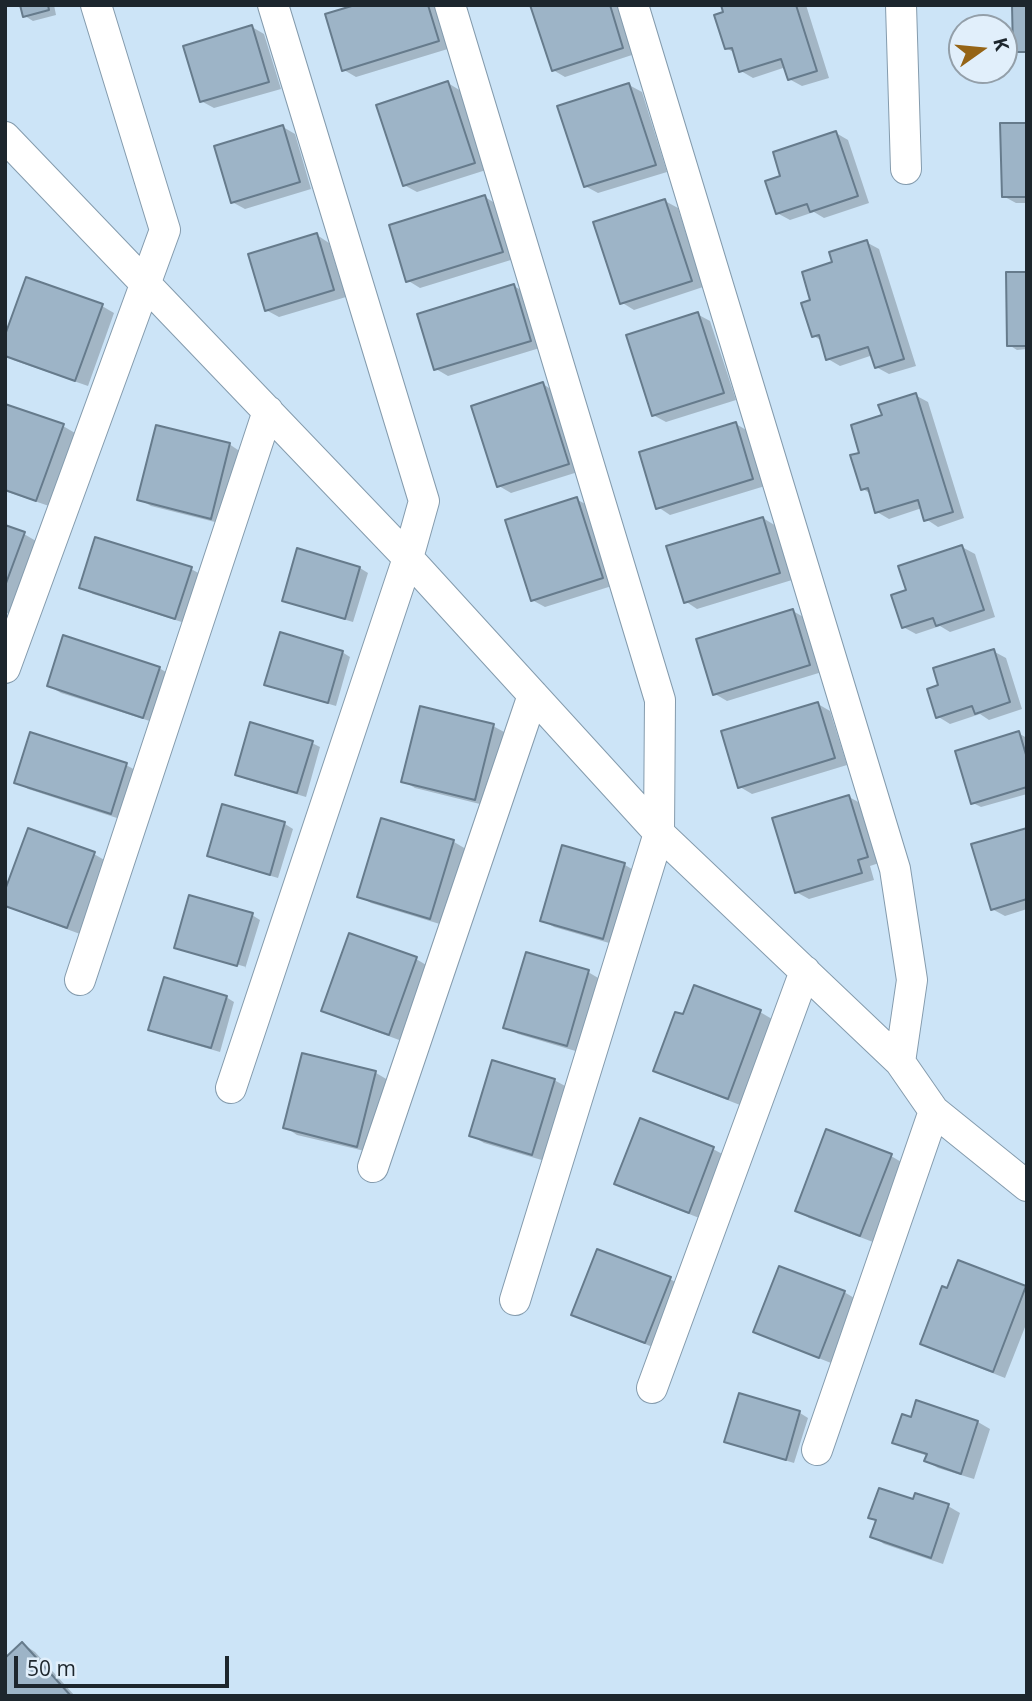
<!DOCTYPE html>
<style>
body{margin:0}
#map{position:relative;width:1032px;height:1701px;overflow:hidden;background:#cce4f7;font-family:"Open Sans",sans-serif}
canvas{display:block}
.frame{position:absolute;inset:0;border:7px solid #1d262d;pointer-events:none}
.north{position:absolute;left:948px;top:14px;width:70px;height:70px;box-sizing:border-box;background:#e1effb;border:2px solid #939fa9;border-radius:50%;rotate:75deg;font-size:19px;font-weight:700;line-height:28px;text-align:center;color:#1d262d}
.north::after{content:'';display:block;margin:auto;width:24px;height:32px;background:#956416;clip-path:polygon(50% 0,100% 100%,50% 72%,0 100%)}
.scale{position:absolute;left:14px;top:1656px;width:215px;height:32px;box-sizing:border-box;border:4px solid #1d262d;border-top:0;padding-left:9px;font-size:21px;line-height:24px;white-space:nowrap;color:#1d262d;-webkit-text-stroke:5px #e1effb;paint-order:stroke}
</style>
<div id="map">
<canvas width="1032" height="1701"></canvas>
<div class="frame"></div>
<div class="north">K</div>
<div class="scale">50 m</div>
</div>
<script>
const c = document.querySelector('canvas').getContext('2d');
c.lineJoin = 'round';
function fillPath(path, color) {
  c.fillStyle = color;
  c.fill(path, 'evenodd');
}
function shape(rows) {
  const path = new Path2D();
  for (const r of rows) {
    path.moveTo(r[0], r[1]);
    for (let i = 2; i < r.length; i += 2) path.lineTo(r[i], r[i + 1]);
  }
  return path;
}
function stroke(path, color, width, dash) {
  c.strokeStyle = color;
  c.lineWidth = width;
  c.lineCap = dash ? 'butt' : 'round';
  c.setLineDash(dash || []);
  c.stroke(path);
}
const shadow = shape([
 [22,5,54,5,56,15,33,21,25,16],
 [360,5,438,5,451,48,356,77,344,70],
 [532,5,619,5,635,54,565,77,553,70],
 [723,5,806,5,829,78,802,86,789,79,786,67,753,78,741,71,735,53,726,48,725,13],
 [252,27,264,34,281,89,214,108,201,101],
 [448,83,461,91,486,170,417,192,404,185],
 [629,85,642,92,667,172,598,193,585,186],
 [1027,124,1027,203,1016,203,1003,196],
 [283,127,295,134,311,189,245,209,232,202],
 [836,133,848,140,869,203,824,218,814,212,790,220,777,213,782,177],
 [485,197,498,205,514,259,420,288,407,280],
 [665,201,678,208,703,287,634,310,621,302],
 [317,235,329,243,346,297,279,317,266,310],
 [866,242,879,249,916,366,889,374,876,367,873,355,840,366,828,359,822,341,814,336,812,301,834,263],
 [1027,274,1027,349,1017,350,1009,345],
 [514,286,526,293,543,347,448,376,436,369],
 [102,306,114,313,88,386,13,360,5,355],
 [697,314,710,321,736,400,666,422,653,415],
 [543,384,555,392,581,471,511,493,499,486],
 [915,395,928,402,964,518,938,527,926,519,922,508,889,519,877,512,871,494,863,489,862,454,884,416],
 [5,405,63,426,75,433,49,506,5,491],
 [736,424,748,431,765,486,670,515,658,507],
 [229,444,241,452,223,524,151,506,139,499],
 [576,499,589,506,615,585,545,607,532,600],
 [763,518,776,526,792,580,697,609,685,601],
 [5,527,24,534,36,541,10,614,5,612],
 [962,547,975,554,995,617,950,632,940,626,916,634,903,627,908,591],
 [360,568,368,573,353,622,292,604,284,600],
 [191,569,204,576,188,624,93,594,81,587],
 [793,611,805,618,822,672,727,701,715,694],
 [993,651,1006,658,1022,709,989,720,980,714,950,724,937,716,941,686],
 [342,652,350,657,336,706,274,688,266,684],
 [159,668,171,675,156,723,61,693,49,686],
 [818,704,830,711,847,765,752,794,740,787],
 [421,708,493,726,506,733,488,806,415,788,403,781],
 [1018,733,1027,738,1027,794,981,807,973,803],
 [312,743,320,747,306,797,245,779,237,774],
 [126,765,139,772,123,820,28,789,16,782],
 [849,797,862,804,879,863,870,866,874,880,809,899,796,892],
 [223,806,285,824,293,829,278,878,217,860,209,856],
 [382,820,454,842,466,849,443,925,371,903,359,896],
 [1027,830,1027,909,1005,916,992,909],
 [564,847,625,865,637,872,616,945,554,927,542,920],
 [94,854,106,861,80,934,15,910,5,905],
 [252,915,260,920,245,969,246,967,182,948],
 [416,959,428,966,402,1041,336,1017,323,1010],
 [588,972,600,979,579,1052,518,1034,505,1027],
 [226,997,234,1002,220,1052,158,1034,150,1029],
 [760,1012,772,1019,740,1105,668,1077,655,1070,684,1016],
 [303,1055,376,1073,388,1080,369,1152,297,1135,285,1127],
 [554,1080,567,1087,545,1161,484,1143,472,1136],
 [641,1121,713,1149,726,1156,702,1219,629,1191,617,1184],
 [891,1156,903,1163,873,1242,809,1218,797,1210],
 [959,1263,1027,1289,1027,1322,1005,1378,934,1350,922,1343,948,1290],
 [670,1279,682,1286,658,1349,585,1321,573,1314],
 [844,1292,856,1299,831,1363,768,1338,756,1331],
 [740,1395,800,1413,808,1418,794,1463,734,1445,726,1441],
 [918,1402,978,1422,990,1429,974,1479,938,1468,926,1461,928,1456,907,1449,894,1442,912,1419],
 [914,1502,948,1506,960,1513,943,1564,884,1544,872,1536,877,1521,870,1517],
 [23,1644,35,1652,75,1696,5,1696]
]);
const building = shape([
 [20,5,48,5,49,10,23,17,20,5],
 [355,5,428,5,439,41,342,71,325,14,355,5],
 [530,5,610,5,623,48,552,71,530,5],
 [721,5,796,5,817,71,788,80,781,59,739,72,732,48,725,49,714,15,723,12,721,5],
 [1012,5,1027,5,1027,52,1013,52,1012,5],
 [252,25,269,82,200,102,183,46,252,25],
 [448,81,475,163,403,186,376,105,448,81],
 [629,83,656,165,584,187,557,106,629,83],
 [1000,123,1027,123,1027,197,1002,197,1000,123],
 [283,125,300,182,231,203,214,146,283,125],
 [836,131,858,196,810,212,807,204,776,214,765,181,780,176,773,152,836,131],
 [485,195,503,252,406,282,389,225,485,195],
 [665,199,692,281,620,304,593,222,665,199],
 [317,233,334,290,265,311,248,254,317,233],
 [867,240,904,359,875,368,868,347,826,360,819,335,812,337,801,303,810,300,802,272,832,262,829,252,867,240],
 [1006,272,1027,272,1027,346,1007,346,1006,272],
 [26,277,103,304,75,381,5,356,5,335,26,277],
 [514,284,531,341,434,370,417,314,514,284],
 [698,312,724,393,652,416,626,335,698,312],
 [543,382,569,464,497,487,471,406,543,382],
 [916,393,953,512,924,521,918,500,875,513,868,488,861,490,850,455,859,453,851,425,882,415,878,405,916,393],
 [5,404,64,424,36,501,5,490,5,404],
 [736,422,753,479,656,509,639,452,736,422],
 [156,425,230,443,211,519,137,500,156,425],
 [577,497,603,578,531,601,505,520,577,497],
 [763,517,780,573,684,603,666,546,763,517],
 [5,525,25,532,5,586,5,525],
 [95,537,192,567,175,619,79,588,95,537],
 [962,545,984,610,936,626,933,618,902,628,891,595,906,590,898,566,962,545],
 [297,548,360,567,345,619,282,601,297,548],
 [793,609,810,665,713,695,696,639,793,609],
 [280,632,343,651,328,703,264,685,280,632],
 [63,635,160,667,143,718,47,686,63,635],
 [994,649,1010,702,975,714,972,706,936,718,927,689,938,685,933,668,994,649],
 [818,702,835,758,738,788,721,731,818,702],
 [420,706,494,724,475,800,401,782,420,706],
 [250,722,313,741,297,793,235,775,250,722],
 [1019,731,1027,758,1027,787,971,804,955,751,1019,731],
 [30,732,127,763,111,814,14,783,30,732],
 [849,795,868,857,858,860,862,873,795,893,772,818,849,795],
 [222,804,285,822,270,875,207,856,222,804],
 [381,818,454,840,430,919,357,897,381,818],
 [28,828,95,852,67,928,5,906,5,890,28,828],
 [1027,828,1027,899,991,910,971,844,1027,828],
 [562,845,625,863,603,939,540,921,562,845],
 [189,895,253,913,237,966,174,948,189,895],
 [349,933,417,957,389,1035,321,1011,349,933],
 [526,952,589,970,567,1046,503,1028,526,952],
 [164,977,227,996,211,1048,148,1030,164,977],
 [694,985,761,1010,728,1099,653,1071,675,1012,683,1014,694,985],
 [302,1053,376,1071,357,1147,283,1128,302,1053],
 [492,1060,555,1079,532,1155,469,1136,492,1060],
 [640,1118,714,1147,689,1213,614,1184,640,1118],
 [826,1129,892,1154,860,1236,795,1211,826,1129],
 [597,1249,671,1277,645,1343,571,1315,597,1249],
 [958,1260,1026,1286,993,1372,920,1344,942,1286,947,1288,958,1260],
 [779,1266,845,1291,819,1358,753,1332,779,1266],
 [739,1393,800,1411,786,1460,724,1442,739,1393],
 [916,1400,978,1421,961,1474,924,1461,927,1454,892,1443,902,1414,911,1417,916,1400],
 [879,1488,913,1499,915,1493,949,1504,931,1558,870,1537,876,1520,868,1518,879,1488],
 [22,1642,71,1696,5,1696,5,1658,22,1642]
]);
const street = shape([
 [450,5,660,700,659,833,515,1300],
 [633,5,895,869,912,980,900,1062],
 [901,5,906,169],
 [5,137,408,558,659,833,900,1062,934,1111,1027,1186],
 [5,668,165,230,96,5],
 [80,980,268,411],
 [231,1088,408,558,424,501,273,5],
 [373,1167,533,695],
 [652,1388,805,971],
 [817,1450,934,1111]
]);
fillPath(shadow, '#0003');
fillPath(building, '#9db4c7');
stroke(building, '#667b8c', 2);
stroke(street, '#849bad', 32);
stroke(street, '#fff', 30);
</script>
